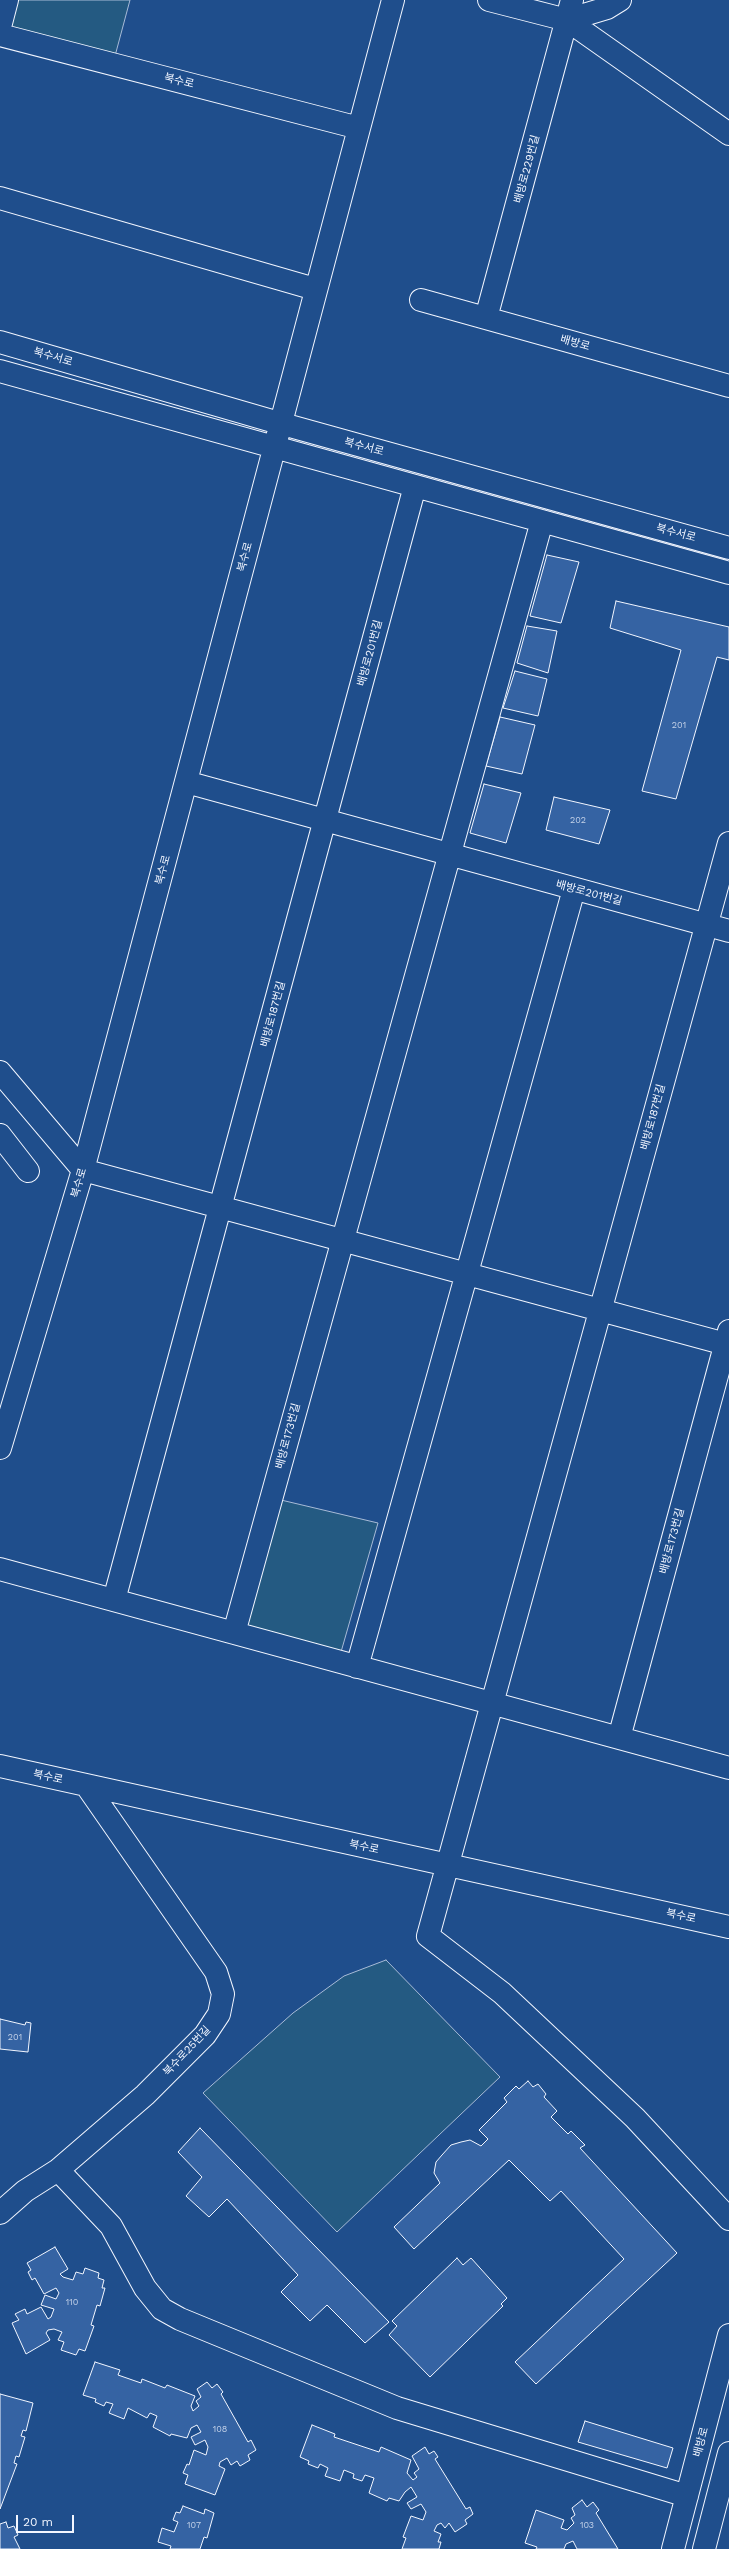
<!DOCTYPE html>
<meta charset="utf-8">
<style>
body{margin:0}
#map{position:relative;width:729px;height:2549px;overflow:hidden;background:#1f4e8c;font-family:"Work Sans",sans-serif}
canvas{display:block}
.scale{position:absolute;left:16px;top:2515px;width:58px;height:18px;box-sizing:border-box;border:2px solid #f2f6ff;border-top:0;padding-left:5px;font-size:12px;line-height:14px;white-space:nowrap;color:#f2f6ff;-webkit-text-stroke:3px #1f4e8c;paint-order:stroke}
</style>
<div id="map">
<canvas width="729" height="2549"></canvas>
<div class="scale">20 m</div>
</div>
<script>
const c = document.querySelector('canvas').getContext('2d');
c.lineJoin = 'round';
function fillPath(path, color) {
  c.fillStyle = color;
  c.fill(path, 'evenodd');
}
function shape(rows) {
  const path = new Path2D();
  for (const r of rows) {
    path.moveTo(r[0], r[1]);
    for (let i = 2; i < r.length; i += 2) path.lineTo(r[i], r[i + 1]);
  }
  return path;
}
function stroke(path, color, width, dash) {
  c.strokeStyle = color;
  c.lineWidth = width;
  c.lineCap = dash ? 'butt' : 'round';
  c.setLineDash(dash || []);
  c.stroke(path);
}
function write(font, color, halo, rows, align = 'center') {
  c.font = font + ' "Work Sans","Noto Sans KR",sans-serif';
  c.lineWidth = 3;
  c.setLineDash([]);
  c.textBaseline = 'middle';
  c.strokeStyle = halo;
  c.fillStyle = color;
  for (const [text, x, y, turn = 0] of rows) {
    c.save();
    c.translate(x, y);
    c.rotate((+turn || 0) * Math.PI / 180);
    c.textAlign = isNaN(turn) ? turn : align;
    if (halo) c.strokeText(text, 0, 0);
    c.fillText(text, 0, 0);
    c.restore();
  }
}
const green = shape([
 [14,0,130,0,115,56,14,29,8,20,14,0],
 [281,1500,378,1523,341,1652,244,1626,281,1500],
 [386,1960,500,2077,337,2232,203,2093,293,2013,344,1976,386,1960]
]);
const building = shape([
 [547,555,579,562,561,623,530,616,547,555],
 [616,601,729,627,729,660,717,657,676,799,642,791,681,650,610,628,616,601],
 [527,626,557,631,548,673,517,663,527,626],
 [515,671,547,679,538,716,503,708,515,671],
 [500,717,535,725,522,774,486,766,500,717],
 [484,784,521,793,506,843,470,833,484,784],
 [554,797,610,810,599,844,546,830,554,797],
 [0,2019,25,2025,26,2022,31,2023,28,2052,0,2049,0,2019],
 [528,2081,533,2087,538,2084,546,2094,544,2097,557,2111,551,2117,568,2134,571,2131,585,2145,580,2148,677,2253,536,2384,515,2362,624,2259,561,2191,550,2201,509,2160,414,2249,394,2227,440,2183,434,2173,436,2162,442,2155,451,2145,461,2142,470,2140,481,2146,488,2139,479,2130,507,2102,504,2098,516,2086,519,2089,528,2081],
 [200,2128,389,2322,365,2343,327,2305,310,2321,281,2292,298,2275,227,2199,209,2217,186,2196,202,2177,178,2152,200,2128],
 [55,2247,68,2269,60,2274,63,2277,73,2280,76,2272,83,2274,85,2268,99,2273,98,2278,104,2280,102,2288,105,2288,100,2306,97,2305,91,2325,94,2326,85,2351,79,2349,76,2355,61,2350,64,2342,58,2340,62,2332,54,2329,48,2330,46,2333,50,2340,26,2354,12,2323,19,2320,15,2314,25,2309,27,2314,41,2307,48,2319,51,2317,54,2309,41,2305,45,2295,56,2299,59,2293,56,2288,44,2294,35,2278,32,2280,28,2272,31,2270,27,2263,55,2247],
 [457,2258,463,2265,471,2258,507,2298,501,2304,503,2306,430,2377,389,2335,397,2326,392,2321,457,2258],
 [95,2362,120,2370,118,2375,141,2383,142,2379,165,2388,167,2385,195,2396,191,2406,193,2411,199,2406,196,2401,201,2397,197,2389,207,2382,212,2388,217,2384,223,2392,221,2394,248,2442,251,2440,256,2450,248,2455,250,2460,240,2466,237,2461,231,2465,227,2458,220,2462,219,2466,225,2469,215,2495,185,2484,188,2475,183,2473,187,2464,189,2465,194,2450,206,2455,208,2447,205,2440,195,2445,191,2437,201,2432,197,2425,191,2428,187,2438,171,2434,170,2436,153,2427,157,2416,150,2413,147,2418,128,2408,124,2419,109,2413,113,2404,106,2402,104,2406,95,2402,96,2399,83,2395,95,2362],
 [0,2394,33,2403,26,2431,23,2430,21,2436,25,2437,19,2457,16,2456,14,2463,17,2464,0,2509,0,2394],
 [585,2421,673,2448,667,2468,578,2442,585,2421],
 [312,2425,335,2434,334,2437,379,2452,381,2447,411,2460,407,2473,413,2480,417,2477,414,2473,419,2469,412,2456,425,2447,429,2454,434,2451,438,2457,435,2459,466,2509,470,2507,473,2514,465,2520,467,2524,455,2532,449,2523,445,2528,441,2523,437,2525,434,2531,441,2534,438,2542,441,2542,439,2549,402,2549,406,2538,403,2537,411,2516,423,2520,426,2512,421,2504,411,2509,407,2503,417,2497,411,2487,405,2492,399,2501,389,2498,387,2501,369,2493,374,2478,365,2475,362,2481,353,2478,354,2474,344,2470,340,2481,325,2476,328,2468,320,2464,318,2468,308,2464,309,2461,300,2457,312,2425],
 [582,2500,587,2507,593,2502,599,2510,596,2513,618,2549,577,2549,573,2541,566,2544,564,2549,536,2549,537,2547,525,2543,536,2510,564,2520,561,2528,567,2530,574,2523,571,2518,575,2515,572,2508,582,2500],
 [183,2506,204,2514,205,2509,214,2513,207,2538,204,2537,200,2549,170,2549,171,2546,158,2542,162,2528,174,2532,178,2522,173,2520,176,2512,180,2513,183,2506],
 [6,2522,8,2528,14,2526,18,2535,14,2537,20,2549,0,2549,0,2524,6,2522]
]);
const minor = shape([
 [489,0,567,20,729,134],
 [567,20,607,8,620,0],
 [0,27,7,0],
 [0,35,359,128],
 [0,198,315,289],
 [421,300,729,386],
 [486,318,572,0],
 [0,342,279,423,729,548],
 [0,371,729,573],
 [186,782,729,931],
 [729,843,428,1936,502,1993,635,2118,729,2219],
 [0,1072,83,1170,729,1345],
 [0,1135,28,1171],
 [0,1448,83,1170,393,0],
 [0,1569,729,1768],
 [114,1600,415,486],
 [234,1633,542,521],
 [357,1667,574,889],
 [619,1738,729,1331],
 [0,1766,729,1927],
 [58,2170,111,2226,145,2288,162,2309,180,2319,397,2408,687,2496],
 [0,2213,25,2191,58,2170,145,2095,205,2035,219,2014,223,1994,216,1972,86,1785],
 [673,2549,729,2335],
 [704,2549,729,2453]
]);
const numberNames = [
 ["201",679,725],
 ["202",578,820],
 ["201",15,2037],
 ["110",72,2302],
 ["108",220,2429],
 ["107",194,2525],
 ["103",587,2525]
];
const streetNames = [
 ["북수로",179,81,14],
 ["배방로229번길",527,169,-75],
 ["배방로",575,343,16],
 ["북수서로",53,357,16],
 ["북수서로",364,447,15],
 ["북수서로",676,533,15],
 ["북수로",245,557,-75],
 ["배방로201번길",370,653,-75],
 ["북수로",163,870,-75],
 ["배방로201번길",589,893,15],
 ["배방로187번길",273,1014,-75],
 ["배방로187번길",653,1117,-75],
 ["북수로",79,1183,-74],
 ["배방로173번길",288,1436,-75],
 ["배방로173번길",672,1541,-75],
 ["북수로",48,1777,12],
 ["북수로",364,1847,12],
 ["북수로",681,1916,12],
 ["북수로25번길",187,2051,-47],
 ["배방로",701,2442,-75]
];
fillPath(green, '#245a82');
stroke(green, '#a8bbd7', 1);
fillPath(building, '#3563a3');
stroke(building, '#f2f6ff', 1);
stroke(minor, '#f2f6ff', 24);
stroke(minor, '#1f4e8c', 22);
write('9px', '#c3d1e8', null, numberNames);
write('11px', '#f2f6ff', '#1f4e8c', streetNames);
</script>
